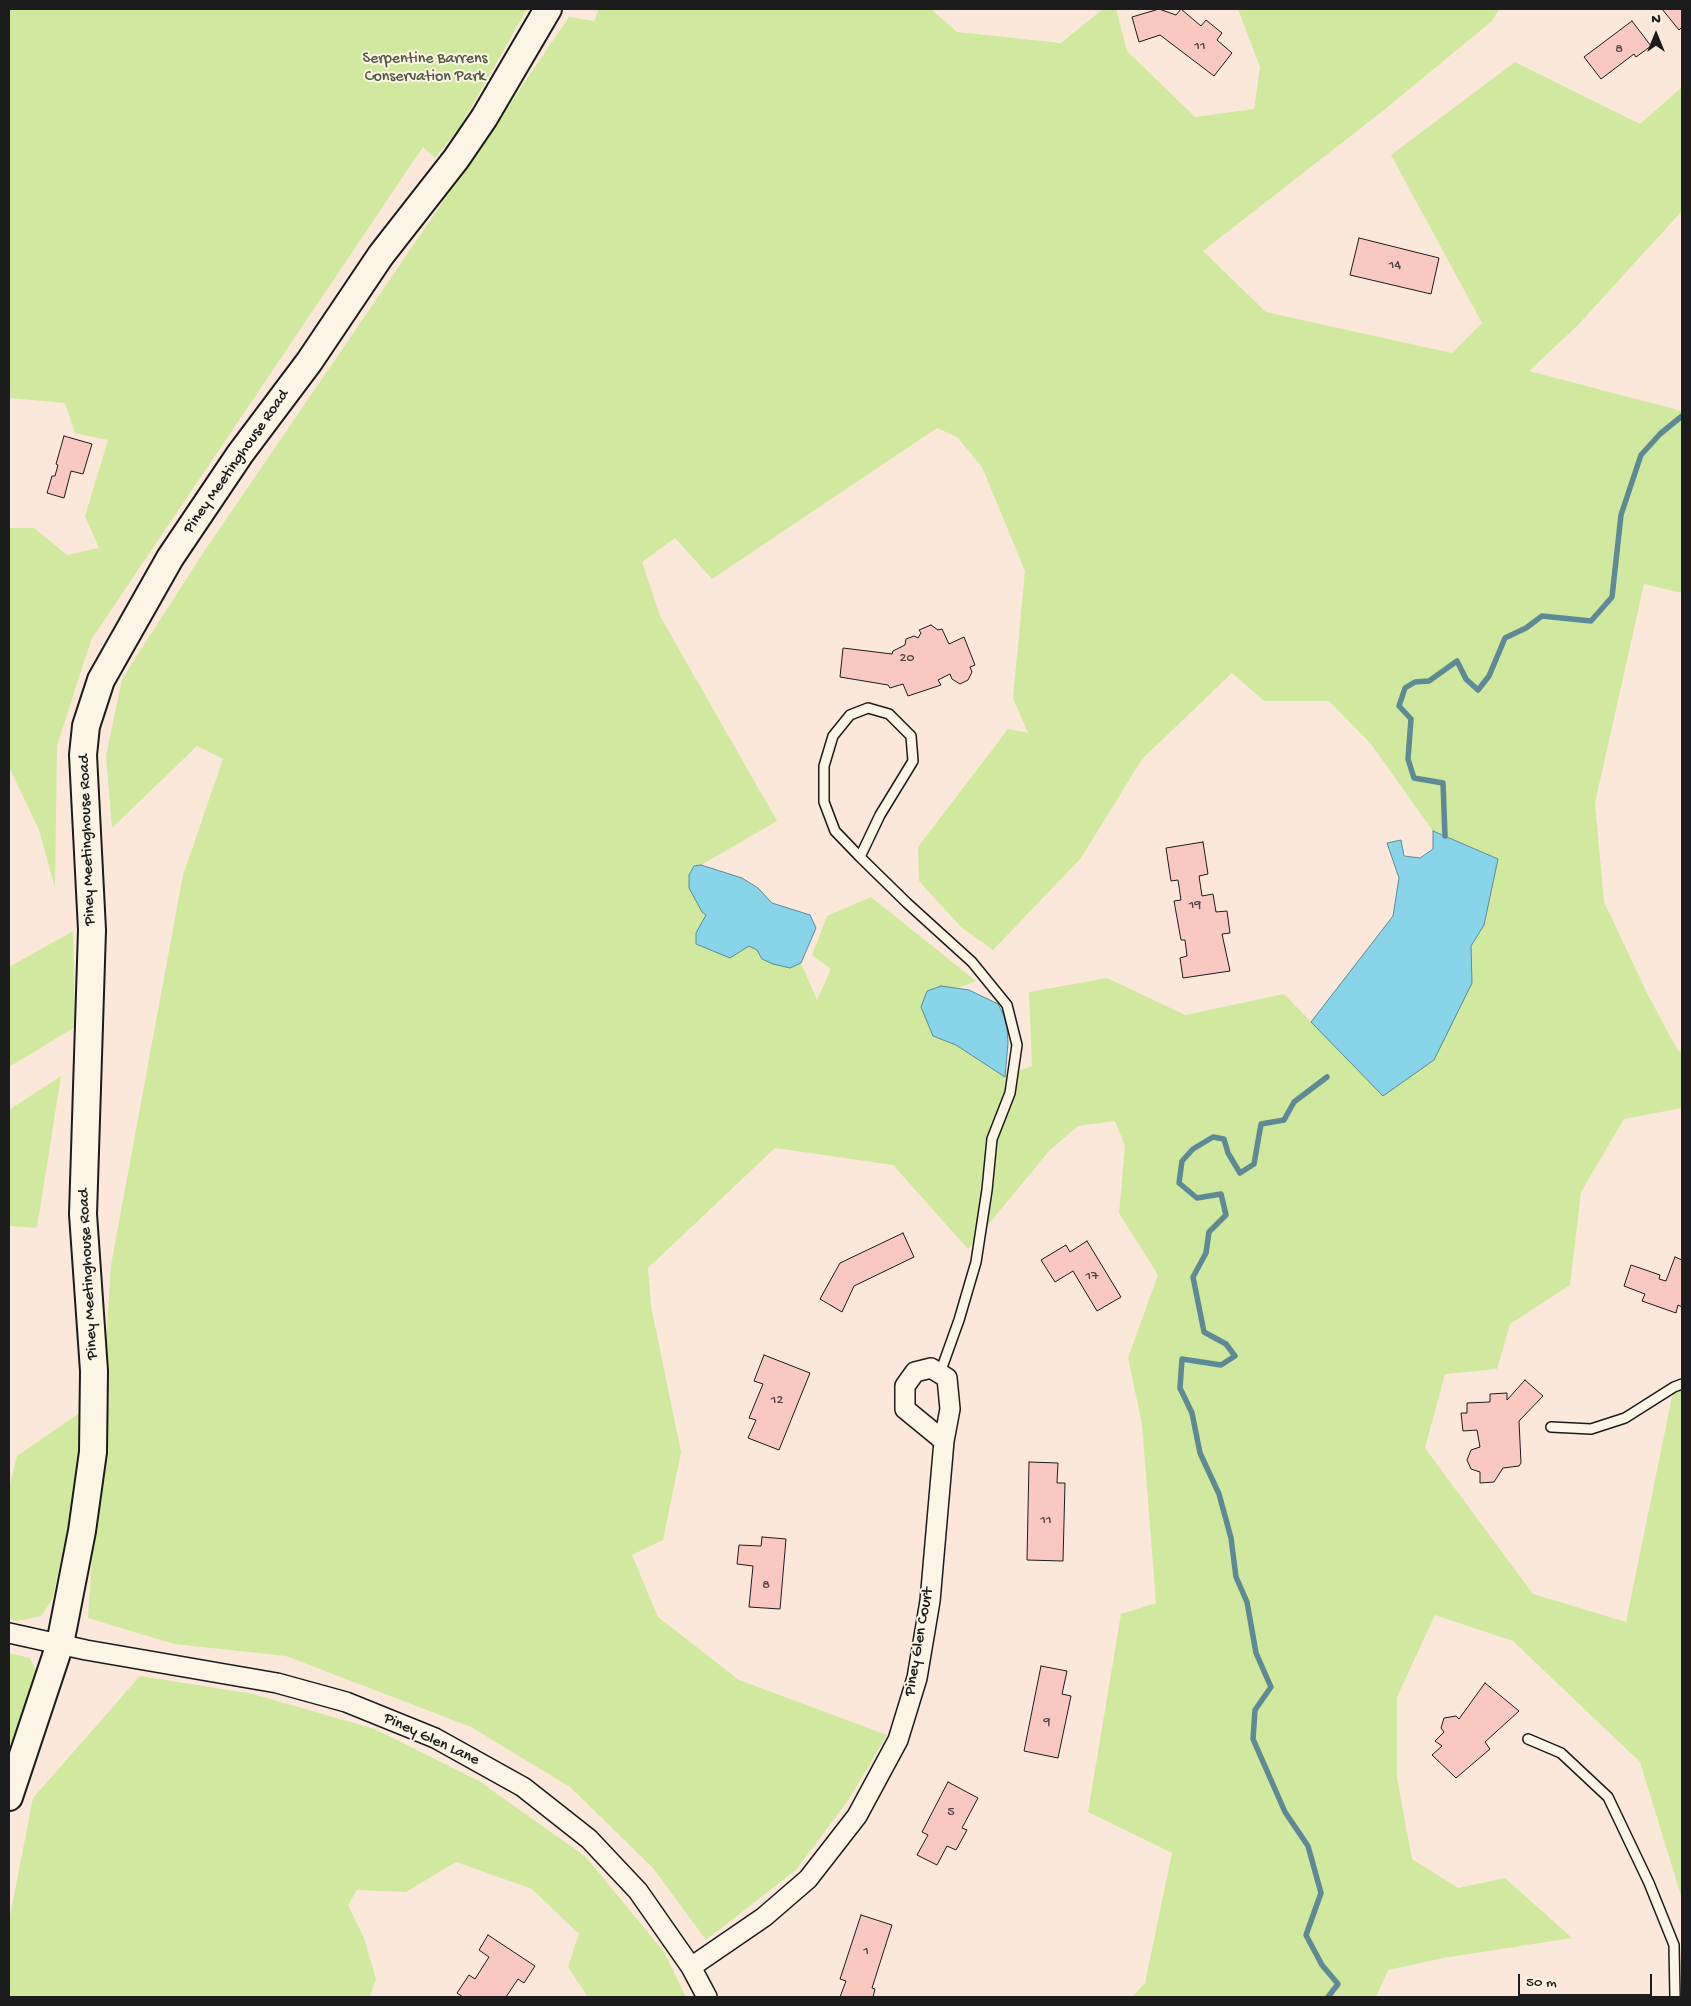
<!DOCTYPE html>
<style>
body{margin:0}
#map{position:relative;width:1691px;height:2006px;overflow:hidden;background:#fbe8da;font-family:"Gochi Hand",sans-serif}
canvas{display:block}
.frame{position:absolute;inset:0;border:10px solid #1c1c1c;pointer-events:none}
.north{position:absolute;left:1631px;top:10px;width:50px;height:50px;-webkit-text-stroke:4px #fcf5e5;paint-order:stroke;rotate:0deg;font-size:14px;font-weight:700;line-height:20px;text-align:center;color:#1c1c1c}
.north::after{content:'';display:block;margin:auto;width:18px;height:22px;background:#1c1c1c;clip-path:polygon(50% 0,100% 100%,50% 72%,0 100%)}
.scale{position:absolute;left:1518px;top:1974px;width:134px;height:22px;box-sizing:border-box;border:2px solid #1c1c1c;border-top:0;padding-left:6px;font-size:15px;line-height:18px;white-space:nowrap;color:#1c1c1c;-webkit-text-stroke:4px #fcf5e5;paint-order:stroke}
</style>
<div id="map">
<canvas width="1691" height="2006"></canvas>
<div class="frame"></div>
<div class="north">N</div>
<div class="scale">50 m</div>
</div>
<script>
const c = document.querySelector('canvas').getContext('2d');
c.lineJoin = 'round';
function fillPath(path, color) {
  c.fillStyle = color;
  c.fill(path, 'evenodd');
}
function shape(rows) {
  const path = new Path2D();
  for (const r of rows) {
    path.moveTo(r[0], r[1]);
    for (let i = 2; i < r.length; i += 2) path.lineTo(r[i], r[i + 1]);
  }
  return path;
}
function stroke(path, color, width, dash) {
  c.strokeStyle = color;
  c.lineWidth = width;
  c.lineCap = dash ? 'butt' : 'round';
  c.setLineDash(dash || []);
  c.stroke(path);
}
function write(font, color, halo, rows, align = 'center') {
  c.font = font + ' "Gochi Hand",sans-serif';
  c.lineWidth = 4;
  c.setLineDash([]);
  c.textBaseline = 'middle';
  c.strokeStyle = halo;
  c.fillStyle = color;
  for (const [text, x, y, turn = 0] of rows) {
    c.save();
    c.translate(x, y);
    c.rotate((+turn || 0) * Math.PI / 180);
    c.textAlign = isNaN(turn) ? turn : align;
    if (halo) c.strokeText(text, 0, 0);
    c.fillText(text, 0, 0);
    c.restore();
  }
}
const green = shape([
 [9,9,527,9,460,127,435,158,423,147,91,640,57,746,55,888,39,830,9,767,9,528,34,528,67,555,99,548,85,516,108,440,75,433,65,403,9,398],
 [599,9,931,9,957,32,1061,43,1103,9,1116,9,1127,51,1195,117,1254,109,1260,67,1238,9,1499,9,1492,21,1384,110,1203,251,1266,312,1452,353,1482,323,1391,155,1515,62,1640,124,1682,87,1682,211,1578,325,1529,371,1682,411,1682,593,1644,584,1595,803,1604,902,1648,995,1678,1051,1682,1052,1682,1108,1624,1119,1581,1192,1570,1285,1510,1324,1497,1369,1445,1374,1425,1448,1533,1594,1626,1622,1674,1387,1682,1384,1682,1899,1640,1762,1513,1641,1435,1615,1397,1697,1397,1778,1412,1859,1458,1888,1505,1878,1572,1938,1443,1958,1388,1970,1376,1997,1132,1997,1145,1983,1172,1853,1088,1812,1121,1614,1156,1603,1142,1424,1128,1358,1158,1275,1119,1213,1125,1146,1115,1121,1078,1126,1049,1151,968,1249,893,1165,775,1148,648,1268,651,1306,681,1452,663,1540,632,1555,658,1617,739,1680,887,1735,849,1799,796,1870,706,1940,653,1868,570,1787,471,1727,286,1656,174,1644,88,1618,111,1265,183,875,223,759,197,746,112,828,106,756,122,679,203,553,569,17,594,21],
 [937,428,957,437,982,467,1025,571,1013,698,1028,733,1008,729,918,847,919,881,961,927,993,950,1081,858,1142,759,1232,673,1264,701,1329,701,1371,744,1433,831,1498,859,1484,925,1471,946,1471,977,1383,1095,1284,994,1185,1015,1107,978,1029,992,1032,1066,1005,1076,956,1045,933,1036,941,986,956,989,976,981,871,897,827,916,812,955,831,969,817,1000,801,963,790,968,762,959,757,950,749,946,730,958,696,944,706,915,702,912,689,888,689,875,694,866,701,865,777,821,660,616,642,562,675,538,712,579],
 [73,931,75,1027,9,1067,9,967],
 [61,1076,37,1228,9,1226,9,1110],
 [81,1412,77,1486,52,1600,41,1616,17,1621,9,1620,9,1488,17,1456],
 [9,1653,30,1658,36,1671,9,1766],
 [140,1676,253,1694,375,1729,479,1781,586,1857,664,1952,686,1997,588,1997,568,1967,579,1934,532,1889,456,1862,406,1892,357,1890,348,1905,364,1938,376,1979,370,1997,9,1997,9,1921,33,1798]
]);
const water = shape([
 [1433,831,1498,859,1484,925,1471,946,1472,983,1434,1060,1383,1096,1311,1022,1393,916,1399,878,1387,843,1401,840,1404,856,1420,858,1433,849,1433,831],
 [701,865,742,878,758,888,772,903,810,915,816,928,801,963,790,968,773,964,762,959,757,950,749,946,730,958,696,944,696,933,706,915,702,912,689,888,689,875,694,866,701,865],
 [941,986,969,990,998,1004,1004,1016,1007,1028,1008,1043,1005,1077,956,1045,933,1036,921,1007,927,991,941,986]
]);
const stream = shape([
 [1445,836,1443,783,1414,778,1408,759,1411,719,1399,706,1405,688,1415,682,1429,681,1457,661,1466,679,1478,690,1489,676,1505,638,1526,628,1542,616,1591,621,1612,597,1621,515,1641,455,1660,434,1682,416],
 [1327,1077,1294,1102,1284,1120,1261,1124,1254,1164,1240,1173,1228,1153,1224,1139,1213,1137,1193,1149,1182,1161,1179,1183,1197,1198,1221,1194,1226,1215,1209,1232,1206,1253,1193,1277,1204,1332,1226,1344,1235,1356,1221,1365,1182,1359,1180,1388,1192,1413,1200,1453,1219,1494,1231,1538,1236,1577,1247,1602,1256,1653,1271,1687,1255,1710,1253,1739,1285,1812,1308,1846,1321,1893,1306,1935,1322,1965,1338,1984,1328,1997]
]);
const building = shape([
 [1159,9,1176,15,1181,9,1201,26,1206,20,1222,33,1217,40,1232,53,1214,76,1160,35,1139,42,1132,17,1159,9],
 [1662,9,1682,9,1682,27,1679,30,1662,9],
 [1632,21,1651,46,1636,57,1634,54,1601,79,1584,57,1632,21],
 [1359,238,1439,258,1431,294,1350,275,1359,238],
 [64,436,92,444,83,474,71,471,64,498,47,493,52,476,55,476,58,465,56,464,64,436],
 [931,625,938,630,942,629,949,644,964,637,975,665,970,667,972,672,968,680,960,684,952,679,950,674,938,680,941,685,908,696,903,684,890,688,888,685,840,677,843,648,892,654,893,651,905,645,906,639,914,636,918,638,921,633,919,630,931,625],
 [1203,842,1208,874,1199,876,1202,896,1213,894,1216,912,1227,911,1230,933,1222,934,1230,971,1183,978,1180,958,1187,956,1185,940,1181,940,1174,901,1181,900,1178,880,1171,881,1166,848,1203,842],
 [903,1233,914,1257,854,1286,842,1312,820,1299,840,1263,903,1233],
 [1087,1241,1121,1297,1097,1311,1073,1271,1055,1282,1041,1260,1066,1245,1070,1252,1087,1241],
 [1675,1257,1682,1260,1682,1307,1678,1305,1676,1313,1642,1301,1645,1294,1624,1286,1631,1265,1660,1275,1659,1279,1666,1281,1675,1257],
 [764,1355,810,1373,779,1450,748,1438,756,1420,749,1418,763,1384,754,1381,764,1355],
 [1525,1380,1543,1396,1519,1421,1521,1463,1519,1466,1503,1468,1494,1482,1480,1483,1480,1472,1471,1469,1467,1460,1471,1450,1480,1447,1477,1430,1463,1431,1461,1413,1467,1413,1467,1403,1490,1402,1490,1394,1507,1393,1507,1400,1525,1380],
 [1029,1462,1058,1463,1057,1483,1065,1483,1063,1561,1027,1560,1029,1462],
 [762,1537,786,1539,780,1609,749,1607,753,1566,737,1564,739,1545,761,1546,762,1537],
 [1041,1666,1067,1671,1062,1694,1071,1696,1058,1758,1024,1751,1041,1666],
 [1485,1683,1519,1711,1485,1742,1490,1749,1456,1778,1432,1755,1442,1746,1435,1741,1444,1732,1441,1728,1444,1718,1456,1716,1459,1719,1485,1683],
 [948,1782,978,1798,962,1828,967,1830,956,1850,947,1846,937,1865,917,1855,928,1835,922,1832,948,1782],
 [861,1915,892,1925,872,1988,875,1989,873,1997,840,1997,846,1981,840,1979,861,1915],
 [488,1935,535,1966,524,1983,518,1979,506,1997,463,1997,457,1993,469,1975,475,1979,489,1957,479,1950,488,1935]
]);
const lane = shape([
 [860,857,880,815,913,761,911,736,889,714,868,708,850,715,833,736,824,766,824,802,835,831,860,857,907,903,972,962,1007,1005,1017,1045,1010,1093,992,1139,987,1190,976,1262,959,1320,940,1373],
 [1551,1427,1591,1429,1625,1418,1674,1387,1682,1384],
 [1528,1739,1561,1753,1608,1797,1649,1883,1674,1945,1675,1997]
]);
const street = shape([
 [9,1633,86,1650,277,1683,346,1702,435,1738,523,1787,589,1839,638,1891,691,1967,707,1997],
 [691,1967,764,1917,808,1879,857,1816,898,1740,917,1678,930,1601,944,1441,950,1409,947,1378,931,1368,915,1372,905,1386,905,1409,944,1441]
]);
const secondary = shape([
 [9,1797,60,1644,82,1531,93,1452,94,1371,83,1214,92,930,83,755,86,726,101,680,170,558,240,454,309,362,381,255,456,159,484,118,548,9]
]);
const numberNames = [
 ["11",1200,47],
 ["8",1619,50],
 ["14",1395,266],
 ["20",907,659],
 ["19",1195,906],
 ["17",1092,1277],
 ["12",777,1401],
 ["11",1046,1521],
 ["8",766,1586],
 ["9",1047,1723],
 ["5",951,1813],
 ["1",866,1952]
];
const parkNames = [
 ["Serpentine Barrens",425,60],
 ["Conservation Park",425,78]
];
const streetNames = [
 ["Piney Meetinghouse Road",237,462,-55],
 ["Piney Meetinghouse Road",88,840,-92],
 ["Piney Meetinghouse Road",89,1274,-93],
 ["Piney Glen Court",920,1642,-80],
 ["Piney Glen Lane",431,1740,25]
];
fillPath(green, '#d0e99f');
fillPath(water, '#88d4e8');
stroke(water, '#5d8a96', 1);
stroke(stream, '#5d8a96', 5.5);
fillPath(building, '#f8c8c1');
stroke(building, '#1c1c1c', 1);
stroke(lane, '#1c1c1c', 12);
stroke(street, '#1c1c1c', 22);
stroke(secondary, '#1c1c1c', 30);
stroke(lane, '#fcf5e5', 9);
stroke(street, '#fcf5e5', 19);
stroke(secondary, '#fcf5e5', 26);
write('14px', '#534745', null, numberNames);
write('16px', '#525a43', '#fcf5e5', parkNames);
write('16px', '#1c1c1c', '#fcf5e5', streetNames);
</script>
